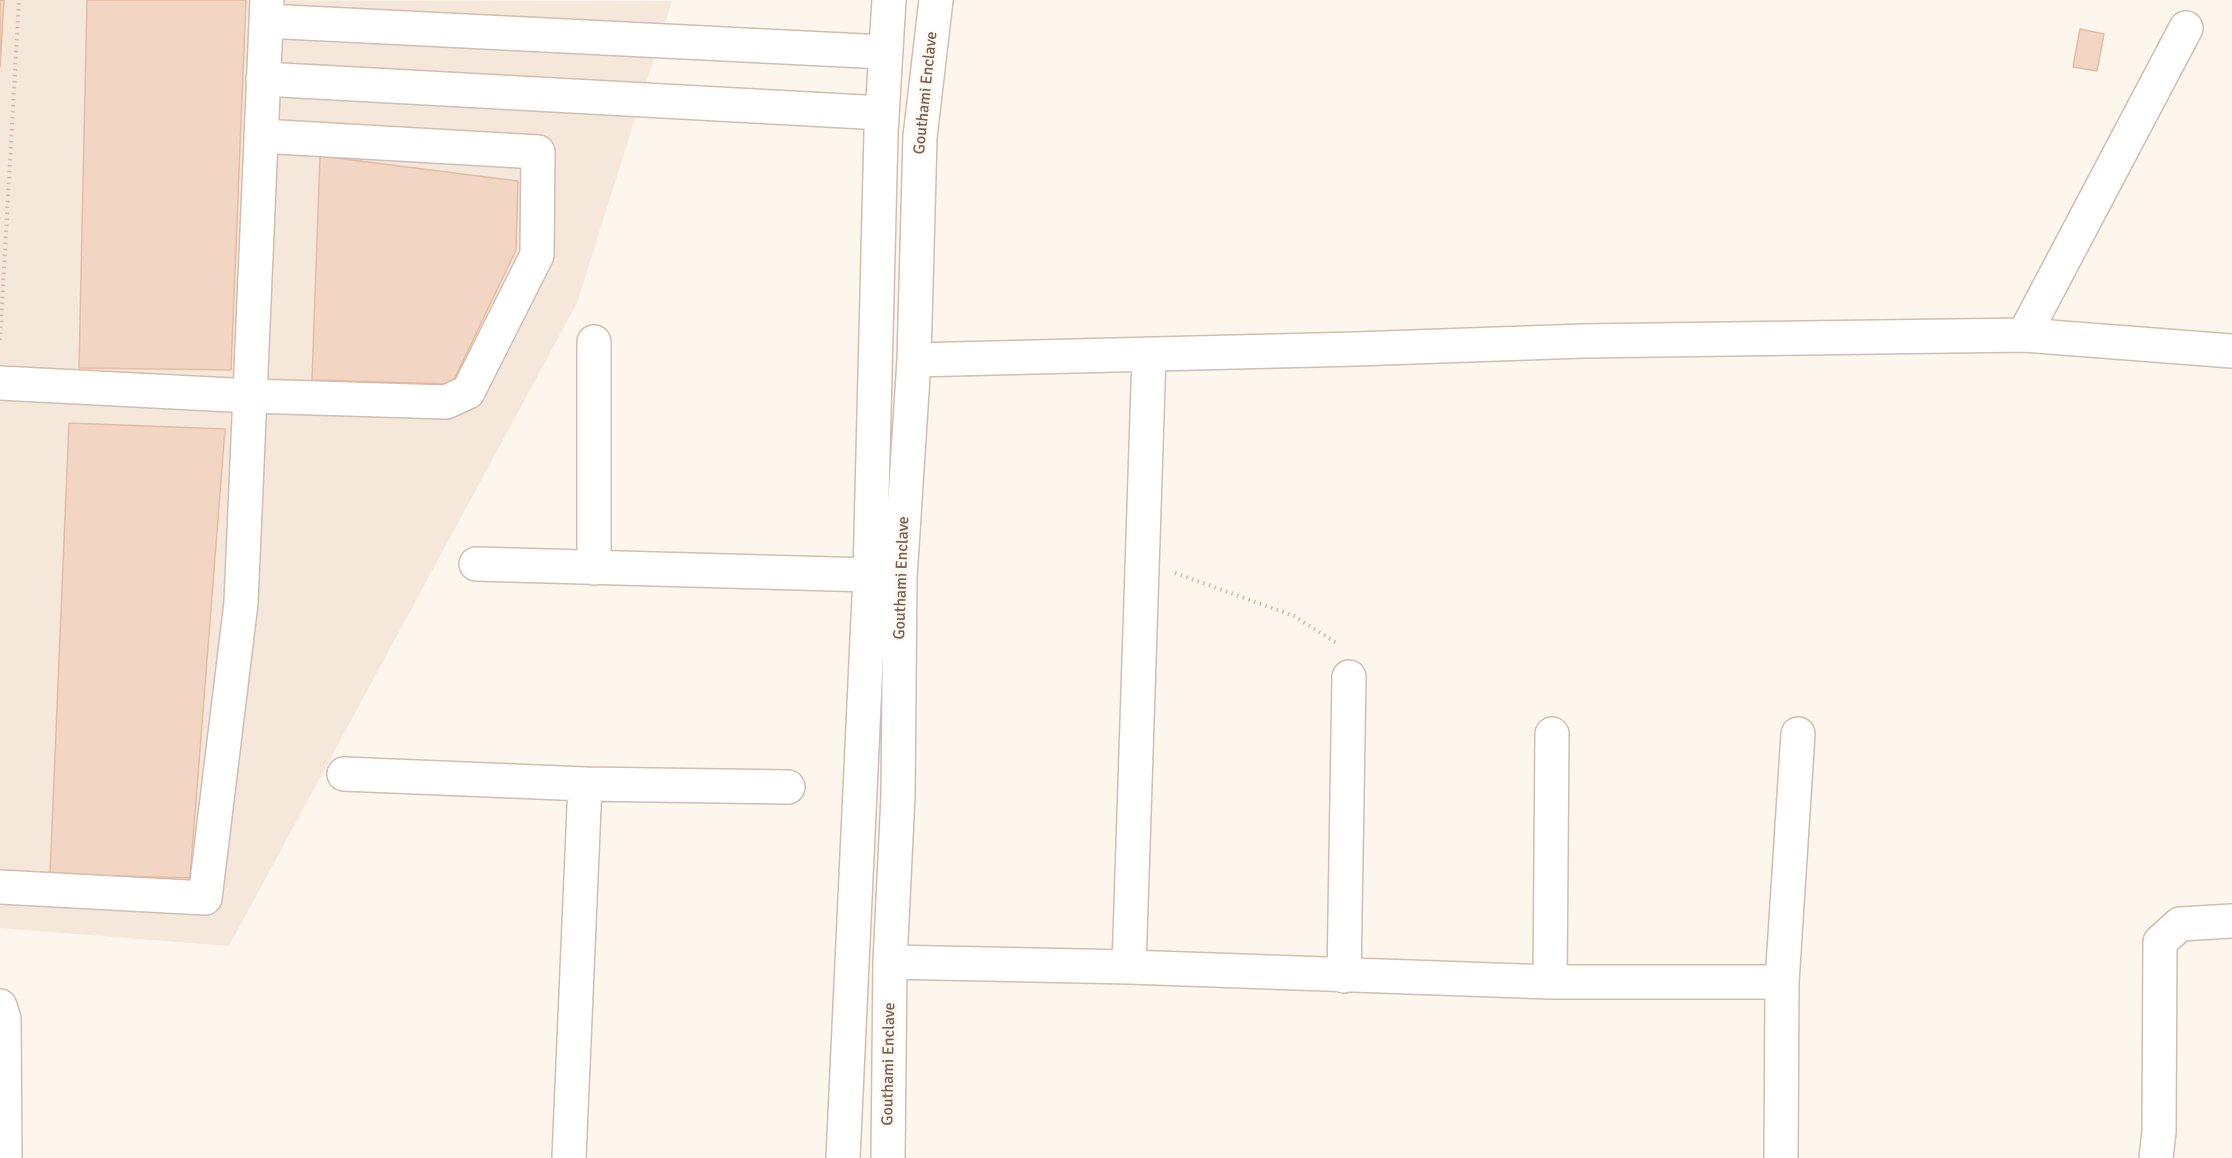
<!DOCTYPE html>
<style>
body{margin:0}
canvas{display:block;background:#fdf6ec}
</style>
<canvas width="2232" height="1158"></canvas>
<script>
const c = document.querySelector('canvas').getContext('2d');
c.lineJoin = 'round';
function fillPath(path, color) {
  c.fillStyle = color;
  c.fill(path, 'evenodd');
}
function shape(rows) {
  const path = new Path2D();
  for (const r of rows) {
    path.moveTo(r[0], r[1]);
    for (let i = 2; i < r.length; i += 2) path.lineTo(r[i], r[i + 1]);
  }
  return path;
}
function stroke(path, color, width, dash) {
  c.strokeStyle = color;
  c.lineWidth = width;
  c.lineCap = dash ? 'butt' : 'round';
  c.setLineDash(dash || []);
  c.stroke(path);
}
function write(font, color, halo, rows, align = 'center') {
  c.font = font + ' Signika,sans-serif';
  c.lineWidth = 6;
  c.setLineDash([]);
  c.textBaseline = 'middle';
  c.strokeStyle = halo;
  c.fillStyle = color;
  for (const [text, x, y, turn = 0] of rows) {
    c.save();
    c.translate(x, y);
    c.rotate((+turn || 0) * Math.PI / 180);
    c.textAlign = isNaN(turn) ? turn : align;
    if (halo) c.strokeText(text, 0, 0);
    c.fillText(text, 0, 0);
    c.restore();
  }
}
const residential = shape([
 [0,0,672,1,577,303,229,946,0,928]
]);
const building = shape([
 [0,0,4,0,0,67,0,0],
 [87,0,246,0,231,370,79,368,87,0],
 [2080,29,2104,34,2097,71,2073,67,2080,29],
 [320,156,518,181,516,250,452,384,312,380,320,156],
 [69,423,225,429,190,878,50,874,69,423]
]);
const path = shape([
 [0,340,19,0],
 [1175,573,1294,616,1338,644]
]);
const minor = shape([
 [266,21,884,52],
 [263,79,882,113],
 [2024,335,2186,28],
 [594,342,594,568],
 [914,360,1356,349,1583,341,2024,335,2232,351],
 [0,383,251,396,446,402,468,392,537,255,538,152,261,136],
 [476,564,870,575],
 [344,774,585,784,788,787],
 [0,887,205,898,241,603,267,0],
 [890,962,1129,967,1550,982,1782,982],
 [1129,967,1149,355],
 [1344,976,1349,677],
 [1550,982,1552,734],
 [0,1006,4,1019,5,1158],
 [569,1158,585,784],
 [843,1158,870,575,881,133,889,0],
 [888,1158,890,962,898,796,900,578,914,360,920,137,936,0],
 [1781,1158,1782,982,1798,734],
 [2156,1158,2159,1132,2160,942,2180,924,2232,921]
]);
const streetNames = [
 ["Gouthami Enclave",926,93,-84],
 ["Gouthami Enclave",902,578,-88],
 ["Gouthami Enclave",889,1064,-89]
];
fillPath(residential, '#f5e8da');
fillPath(building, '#f3d5c3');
stroke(building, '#e6bba3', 1.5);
stroke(minor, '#d1beb0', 36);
stroke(path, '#d9b8a5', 4, [1.5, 4.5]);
stroke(minor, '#fff', 33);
write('16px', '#7a5c4d', '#fffaf3', streetNames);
</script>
